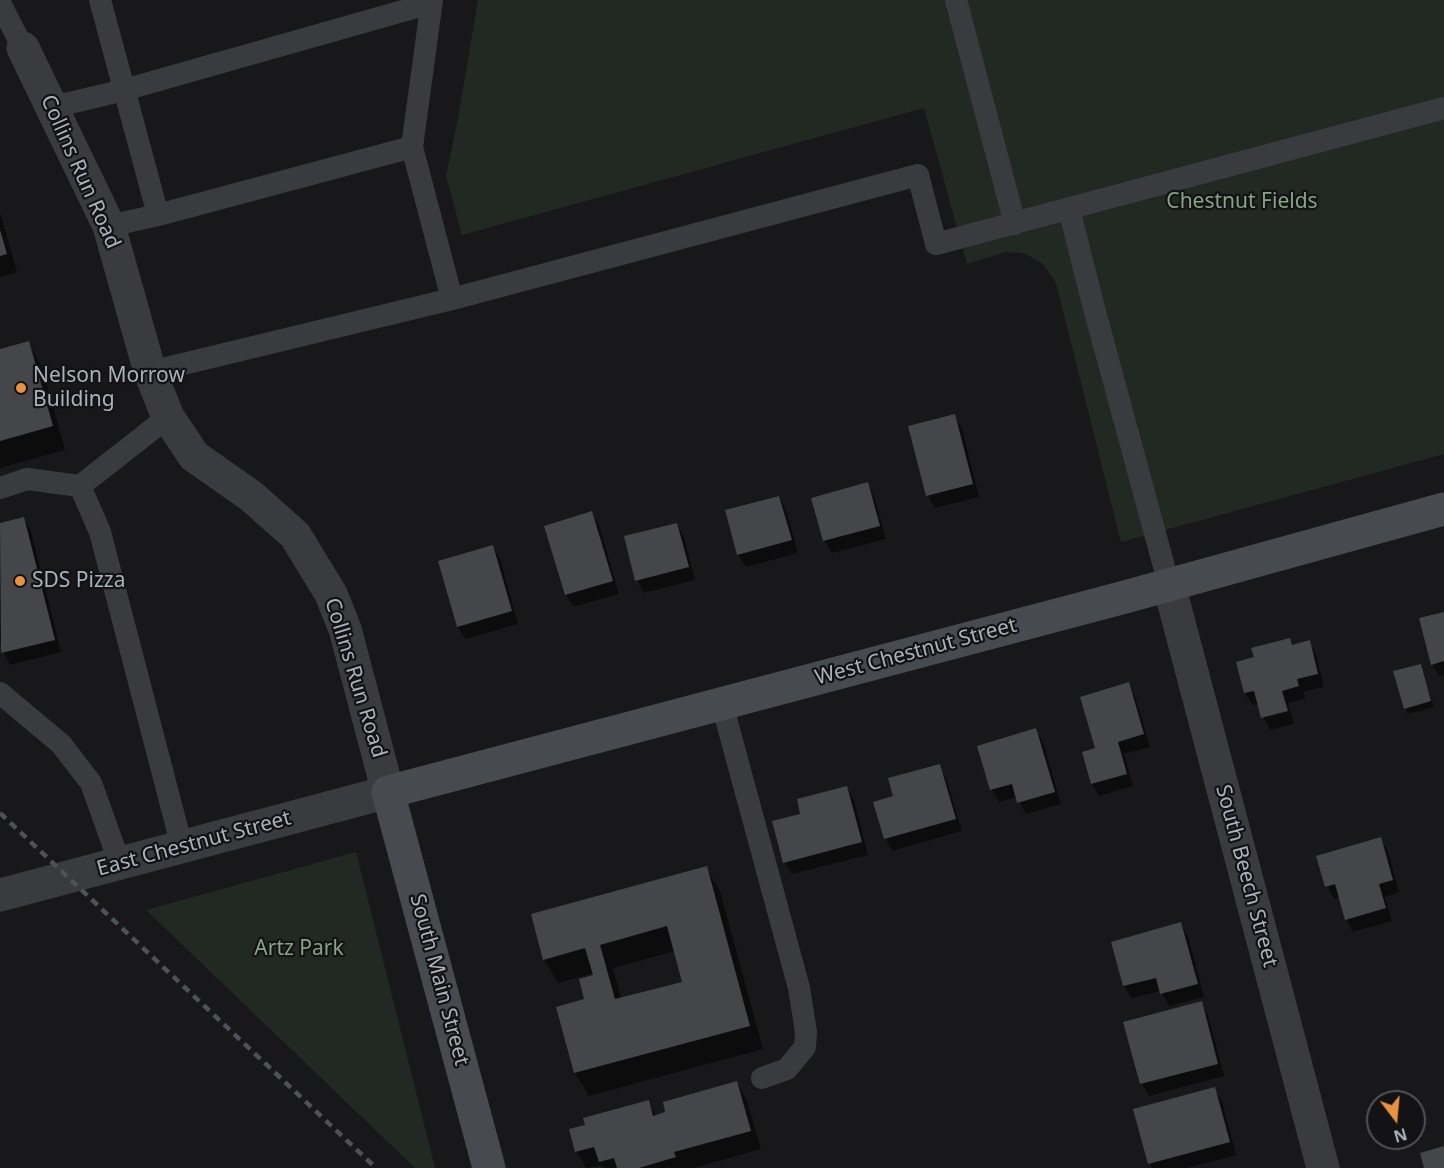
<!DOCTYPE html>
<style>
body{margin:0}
#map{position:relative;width:1444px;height:1168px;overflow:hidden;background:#18181a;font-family:"Noto Sans",sans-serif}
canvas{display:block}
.north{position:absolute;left:1366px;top:1090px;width:60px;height:60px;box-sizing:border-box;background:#131315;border:2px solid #505257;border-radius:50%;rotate:164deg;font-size:16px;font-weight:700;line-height:24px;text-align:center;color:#abb1b9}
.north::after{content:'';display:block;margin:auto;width:21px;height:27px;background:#e99240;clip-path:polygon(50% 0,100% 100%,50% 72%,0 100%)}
</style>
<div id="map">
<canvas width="1444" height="1168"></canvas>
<div class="north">N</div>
</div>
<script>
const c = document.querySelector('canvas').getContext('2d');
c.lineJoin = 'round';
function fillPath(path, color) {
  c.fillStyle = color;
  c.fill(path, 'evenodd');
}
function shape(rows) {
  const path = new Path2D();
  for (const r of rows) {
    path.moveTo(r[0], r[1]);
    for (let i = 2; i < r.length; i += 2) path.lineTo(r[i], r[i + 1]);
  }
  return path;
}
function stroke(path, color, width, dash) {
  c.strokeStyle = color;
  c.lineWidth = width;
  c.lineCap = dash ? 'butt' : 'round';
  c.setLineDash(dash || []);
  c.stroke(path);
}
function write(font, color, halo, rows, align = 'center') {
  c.font = font + ' "Noto Sans",sans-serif';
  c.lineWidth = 4.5;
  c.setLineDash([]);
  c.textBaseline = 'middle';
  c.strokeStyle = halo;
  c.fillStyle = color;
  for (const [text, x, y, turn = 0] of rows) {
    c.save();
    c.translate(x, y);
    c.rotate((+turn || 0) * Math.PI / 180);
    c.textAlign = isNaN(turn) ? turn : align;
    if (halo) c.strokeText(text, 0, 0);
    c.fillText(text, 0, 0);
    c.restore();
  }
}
const green = shape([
 [478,0,1444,0,1444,454,1121,542,1056,283,1043,264,1024,253,1005,252,967,264,924,108,462,235,446,176,458,118],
 [356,852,435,1168,415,1168,146,910]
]);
const shadow = shape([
 [0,212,17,272,0,277],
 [28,343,42,366,65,450,0,468,0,351],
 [954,416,962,428,979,497,935,508,928,496,910,427],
 [867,484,874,496,886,539,832,553,824,540],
 [779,497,786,510,798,553,746,567,738,555,727,511],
 [592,513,599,525,619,594,573,607,566,594],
 [23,518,31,531,61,652,10,665,3,652,0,642,0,524],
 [677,524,684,537,695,580,644,593,637,580],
 [493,547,500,559,518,624,465,639,458,627,440,562],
 [1444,613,1444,675,1439,676,1432,664],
 [1289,640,1293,646,1309,642,1316,654,1324,687,1303,692,1305,699,1288,703,1294,724,1270,730,1263,717,1259,704,1253,705,1245,693,1255,658],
 [1421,666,1434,707,1408,714,1405,708],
 [1128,684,1135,696,1150,747,1124,754,1133,786,1099,796,1092,784,1097,749],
 [1035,730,1043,742,1061,804,1026,814,1017,797,999,802,992,790,979,747],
 [939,766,946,778,962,831,892,851,885,838,895,797],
 [846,787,854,800,868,855,792,874,785,862,802,815],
 [1380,839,1388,851,1399,892,1385,897,1392,921,1353,932,1346,919,1340,897,1334,899,1327,886],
 [706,868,720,891,763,1049,589,1096,575,1073,557,1008,586,1000,594,976,594,973,558,983,544,959],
 [675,951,683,983,621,999,613,968],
 [1180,924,1188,936,1204,997,1169,1006,1161,991,1132,998,1124,986,1113,943],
 [1201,1003,1208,1015,1224,1076,1149,1096,1142,1083],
 [737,1083,747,1101,761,1149,694,1168,604,1168,602,1166,586,1168,577,1152,571,1130,648,1101,656,1116],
 [1214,1089,1222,1101,1236,1155,1187,1168,1152,1168,1135,1110]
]);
const building = shape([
 [0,230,7,254,0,256],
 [29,341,53,426,0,441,0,349],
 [955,414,973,484,926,496,908,426],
 [868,482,880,526,823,541,811,498],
 [779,496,792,540,737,555,725,510],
 [592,511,613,581,565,595,544,526],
 [24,517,55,640,1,653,0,523],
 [677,523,689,567,635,581,624,536],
 [493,545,512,611,457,627,438,561],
 [1444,612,1444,661,1431,665,1419,618],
 [1290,638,1292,645,1310,640,1318,674,1297,679,1299,686,1282,691,1288,711,1261,718,1254,691,1244,693,1236,662,1254,657,1251,648],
 [1421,664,1431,701,1404,709,1393,671],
 [1129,682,1144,734,1118,742,1127,774,1091,784,1082,752,1095,748,1080,697],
 [1036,728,1055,792,1017,803,1012,784,990,790,977,746],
 [940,764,956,819,884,839,873,802,893,796,888,778],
 [847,786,862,842,783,863,772,821,800,814,797,799],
 [1381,837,1393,880,1379,884,1386,908,1345,920,1335,884,1325,887,1316,856],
 [707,866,750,1026,574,1073,556,1007,584,999,579,979,593,975,585,948,543,960,531,914],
 [667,926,682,982,615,999,600,945],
 [1181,922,1198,984,1160,994,1156,978,1123,986,1111,942],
 [1202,1001,1218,1064,1140,1084,1123,1022],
 [737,1081,751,1131,674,1152,676,1157,639,1168,617,1168,614,1158,599,1162,594,1147,575,1152,569,1129,585,1125,583,1118,649,1100,653,1116,665,1112,663,1102],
 [1215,1087,1230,1142,1148,1164,1133,1109],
 [1444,1146,1444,1168,1424,1168,1420,1153]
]);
const service = shape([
 [100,0,158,215],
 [956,0,1015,224],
 [0,3,23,48],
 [53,107,124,90,431,3],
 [412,147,432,0],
 [1069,209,1094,308,1169,585],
 [109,226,158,215,412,147,452,299],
 [150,372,452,299,918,175,936,244,1444,108],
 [80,486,168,417],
 [0,488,27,479,80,486,100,532,182,847],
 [0,693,61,744,91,783,120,864],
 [722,704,799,988,806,1032,805,1047,787,1069,762,1078]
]);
const minor = shape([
 [23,48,109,226,150,372,168,417,194,456,251,496,295,535,331,594,345,629,388,792],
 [1169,585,1323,1168]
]);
const tertiary = shape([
 [0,895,388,792]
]);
const secondary = shape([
 [489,1168,388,792,1125,597,1444,509]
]);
const rail = shape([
 [0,813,376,1168]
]);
const markers = [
 [21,388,6,"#e99240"],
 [20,581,6,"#e99240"]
];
const streetNames = [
 ["Collins Run Road",80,172,66],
 ["West Chestnut Street",916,652,-15],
 ["Collins Run Road",355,678,73],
 ["East Chestnut Street",194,844,-15],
 ["South Beech Street",1246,876,75],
 ["South Main Street",439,980,75]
];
const parkNames = [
 ["Chestnut Fields",1242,202],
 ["Artz Park",299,949]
];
const poiNames = [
 ["Nelson Morrow",33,376],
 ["Building",33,400],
 ["SDS Pizza",32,581]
];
fillPath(green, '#222922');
fillPath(shadow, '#0007');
fillPath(building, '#454649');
stroke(service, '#393b3e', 22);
stroke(minor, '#393b3e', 33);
stroke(tertiary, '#393b3e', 33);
stroke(secondary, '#474a4e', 33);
stroke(rail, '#4e5155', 4.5, [8, 6]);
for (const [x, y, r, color] of markers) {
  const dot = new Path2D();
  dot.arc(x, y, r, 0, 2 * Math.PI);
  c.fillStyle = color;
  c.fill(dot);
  stroke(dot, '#131315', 2);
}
write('21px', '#abb1b9', '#131315', streetNames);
write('21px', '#86a383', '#131315', parkNames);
write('21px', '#abb1b9', '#131315', poiNames, 'left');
</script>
